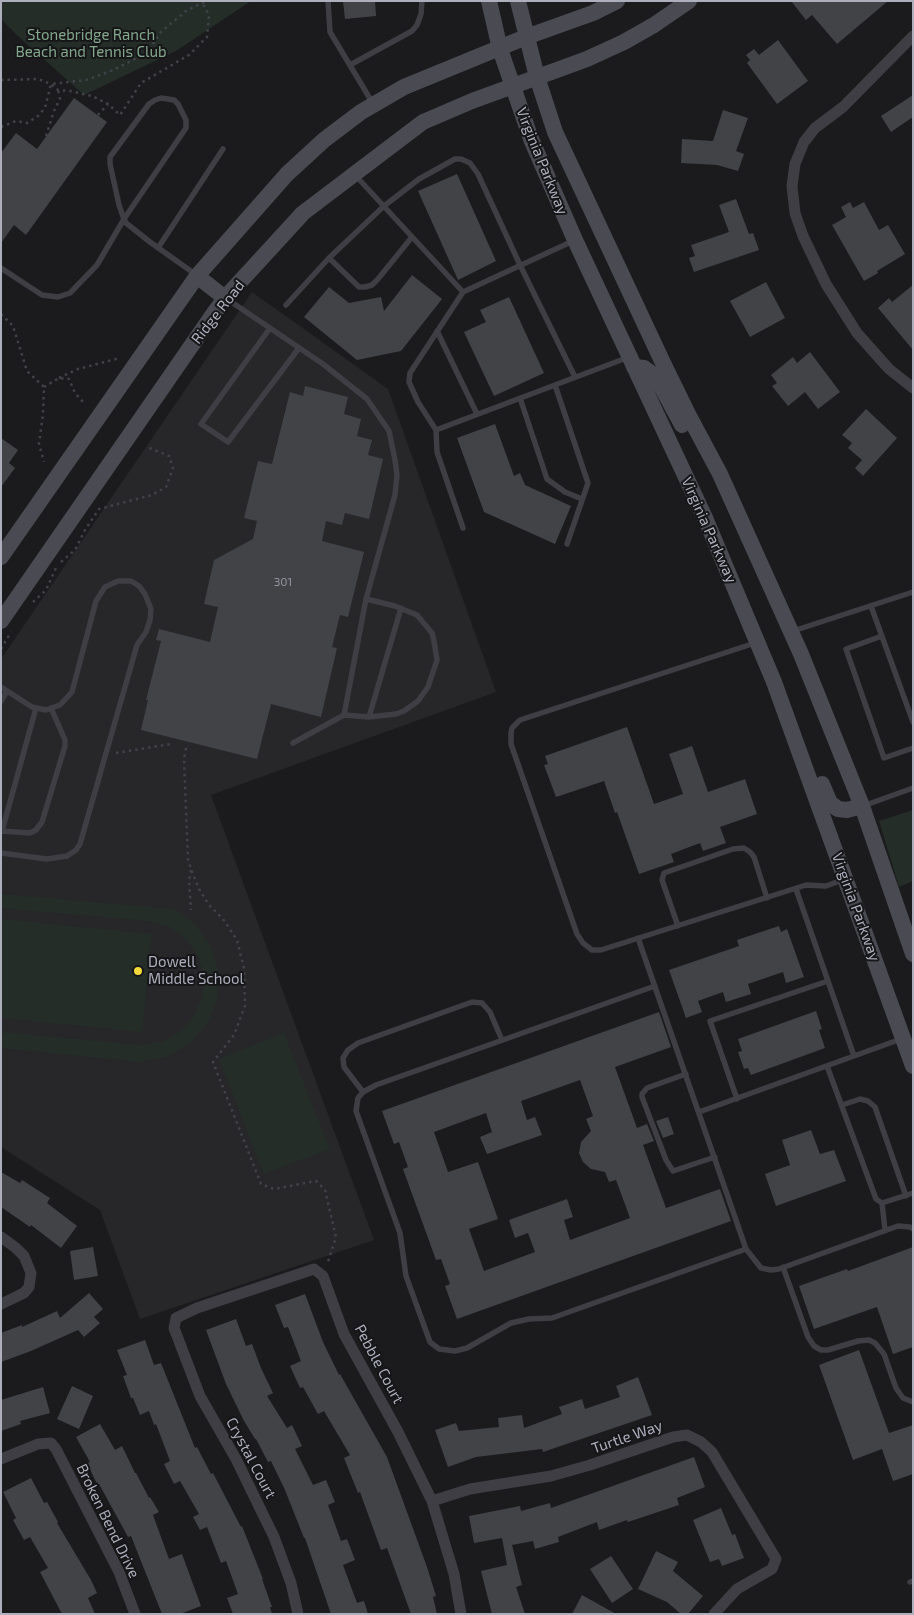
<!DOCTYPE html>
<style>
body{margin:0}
#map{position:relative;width:914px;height:1615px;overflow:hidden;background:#1b1b1d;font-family:"Exo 2",sans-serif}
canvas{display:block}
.frame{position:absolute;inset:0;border:2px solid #adafbd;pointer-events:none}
</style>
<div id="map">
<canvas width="914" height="1615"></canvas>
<div class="frame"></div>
</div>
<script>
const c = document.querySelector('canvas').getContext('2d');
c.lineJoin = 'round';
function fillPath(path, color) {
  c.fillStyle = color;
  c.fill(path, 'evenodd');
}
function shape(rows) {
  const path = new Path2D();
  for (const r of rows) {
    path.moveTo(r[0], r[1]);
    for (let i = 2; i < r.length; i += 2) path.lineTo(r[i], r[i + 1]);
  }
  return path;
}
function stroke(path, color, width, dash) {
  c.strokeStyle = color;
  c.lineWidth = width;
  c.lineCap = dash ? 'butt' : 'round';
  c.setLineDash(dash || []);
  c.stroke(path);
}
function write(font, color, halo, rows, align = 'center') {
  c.font = font + ' "Exo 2",sans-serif';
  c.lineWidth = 4;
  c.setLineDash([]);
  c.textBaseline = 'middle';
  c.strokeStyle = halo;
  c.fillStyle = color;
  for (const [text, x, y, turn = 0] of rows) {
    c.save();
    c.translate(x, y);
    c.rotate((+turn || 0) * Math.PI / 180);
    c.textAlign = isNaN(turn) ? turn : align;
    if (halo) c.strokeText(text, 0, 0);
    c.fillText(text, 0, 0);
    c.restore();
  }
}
const built = shape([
 [252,292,388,389,496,692,211,795,374,1240,140,1319,100,1210,1,1147,1,659]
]);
const green = shape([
 [1,1,251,1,176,51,84,95,20,38,1,19],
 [913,810,913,881,899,887,879,821],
 [1,894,175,909,196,925,211,947,219,973,217,999,207,1024,189,1044,166,1057,140,1062,1,1048,1,1032,141,1045,162,1042,180,1032,194,1016,202,997,204,976,198,956,186,939,168,926,148,921,1,908],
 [1,919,152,934,142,1032,1,1018],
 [284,1033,330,1149,264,1174,219,1059]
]);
const building = shape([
 [343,1,375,1,376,16,345,19],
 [791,1,888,1,837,44,812,15,806,20],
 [778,40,808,81,777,104,747,63,750,60,746,55,754,49,759,55],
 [913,95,913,117,891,132,881,116],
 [74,98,107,122,26,235,14,225,1,243,1,153,16,133,37,149],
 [723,110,748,118,736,151,744,154,738,171,717,165,681,163,682,139,713,141],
 [457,174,496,261,458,280,418,191],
 [736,199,749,234,753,233,759,250,694,272,689,258,695,256,691,245,729,232,719,205],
 [850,202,853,208,864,202,879,230,888,225,905,254,877,271,878,273,864,281,832,225,846,217,841,207],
 [412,275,442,299,401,351,357,360,304,317,329,287,349,303,381,297,384,311],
 [766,282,785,318,750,337,730,301],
 [913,285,913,350,878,308,889,298,892,302],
 [509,297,544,373,494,396,464,332,486,322,480,310],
 [810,352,840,392,818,409,805,392,788,406,772,386,777,383,771,375,793,357,797,363],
 [305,386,348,397,344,414,361,419,357,436,372,440,368,455,383,459,369,519,345,513,342,525,326,521,322,541,364,552,348,617,340,615,332,647,337,648,321,717,271,704,257,759,141,730,148,700,146,700,161,641,156,640,159,629,210,642,218,607,204,604,214,560,253,539,257,521,244,518,258,461,272,464,290,392,303,396],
 [866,409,897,438,863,476,855,468,862,460,848,448,852,443,842,435],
 [495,424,514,476,520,473,525,485,571,506,555,544,484,512,457,438],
 [1,438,18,450,9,463,15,468,1,487],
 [627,727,654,804,683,794,669,754,692,746,708,792,745,779,757,814,720,827,726,843,703,851,700,843,671,854,674,862,639,874,617,812,615,813,604,781,556,797,544,765,548,764,545,756],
 [779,926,781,932,787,929,804,977,786,983,783,972,748,984,751,994,726,1002,723,992,698,1001,702,1012,686,1018,669,970,739,946,737,940],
 [816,1011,822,1029,819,1030,825,1048,751,1075,748,1068,744,1069,738,1052,742,1051,738,1039],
 [659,1012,671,1047,615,1067,637,1128,647,1124,654,1141,643,1145,666,1208,720,1189,731,1221,457,1319,445,1286,450,1284,441,1259,436,1260,403,1169,408,1167,399,1142,394,1144,382,1111],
 [580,1080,593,1116,586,1119,591,1131,581,1142,579,1153,583,1162,591,1169,605,1172,609,1182,616,1180,630,1218,570,1240,564,1220,573,1217,567,1199,509,1220,515,1238,528,1233,535,1252,484,1271,469,1229,498,1219,478,1162,448,1172,434,1132,486,1113,492,1132,480,1137,487,1154,542,1135,535,1117,527,1120,521,1101],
 [668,1117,674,1134,663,1138,656,1121],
 [811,1130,820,1154,834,1150,846,1181,776,1206,765,1174,790,1165,782,1140],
 [1,1172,20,1183,22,1180,50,1198,47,1203,77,1226,61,1248,31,1225,30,1227,1,1207],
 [93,1247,98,1276,74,1280,70,1251],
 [913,1247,913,1347,893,1354,877,1307,814,1329,799,1286,847,1269,848,1271],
 [89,1293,103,1309,94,1317,100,1323,84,1337,78,1330,31,1351,1,1362,1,1333,22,1325,22,1327,57,1311,60,1318],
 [305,1294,323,1342,339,1375,340,1374,387,1457,427,1567,436,1596,433,1597,437,1614,411,1614,387,1548,381,1550,360,1492,358,1493,344,1458,350,1455,324,1411,318,1414,303,1387,300,1388,290,1366,301,1361,288,1327,284,1328,275,1305],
 [236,1319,246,1346,252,1344,261,1368,273,1393,267,1396,287,1428,292,1425,302,1446,295,1449,313,1485,326,1480,335,1502,328,1505,341,1541,347,1539,355,1560,343,1565,357,1603,364,1601,368,1614,331,1614,305,1538,304,1538,285,1490,271,1461,268,1462,256,1439,255,1439,244,1421,226,1384,206,1330],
 [145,1340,154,1365,161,1363,195,1448,197,1447,211,1474,213,1473,241,1527,242,1526,263,1579,262,1579,272,1607,270,1607,272,1614,233,1614,227,1598,238,1594,226,1561,221,1563,207,1527,200,1530,193,1517,199,1514,180,1481,174,1484,164,1464,170,1461,156,1424,154,1425,149,1411,140,1415,133,1398,131,1398,123,1376,127,1375,117,1350],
 [859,1350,889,1433,913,1425,913,1474,893,1481,882,1449,853,1460,819,1365],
 [638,1377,652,1415,543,1452,542,1449,476,1457,448,1467,435,1430,456,1423,459,1431,499,1427,498,1418,522,1415,524,1428,562,1414,559,1407,582,1399,585,1409,620,1397,616,1386],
 [72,1386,93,1396,79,1429,57,1419],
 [43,1387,50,1413,20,1421,21,1424,1,1431,1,1400],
 [100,1424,115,1450,122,1446,135,1473,136,1473,149,1498,150,1497,159,1512,153,1515,169,1559,182,1554,201,1606,180,1614,162,1614,131,1536,128,1537,99,1484,97,1484,87,1463,90,1462,76,1437],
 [694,1457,705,1487,677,1498,679,1505,628,1522,627,1520,599,1530,597,1522,558,1537,559,1542,535,1549,533,1541,512,1545,522,1585,516,1587,525,1614,492,1614,481,1571,507,1565,502,1538,474,1543,469,1516,520,1506,521,1511,550,1503,551,1508],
 [31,1478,44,1503,47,1502,58,1522,57,1523,91,1580,97,1593,88,1598,95,1614,62,1614,40,1572,48,1568,30,1537,24,1540,13,1520,16,1518,3,1492],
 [721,1508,732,1535,735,1534,744,1558,722,1566,719,1559,710,1562,693,1520],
 [656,1551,678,1562,673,1571,703,1596,688,1614,681,1614,667,1602,638,1589],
 [611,1556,633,1589,612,1603,590,1569],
 [582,1595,616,1614,572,1614]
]);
const path = shape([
 [1,80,38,79,51,84,58,90,70,91,92,96,108,104,120,115,141,83,189,55,207,37,209,15,203,4],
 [98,115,108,104],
 [1,127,16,121,27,123,38,116,45,108,51,84,86,80,111,71,147,53,161,32,186,11,206,1],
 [46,136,54,111,60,99,58,90],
 [1,314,13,326,27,371,44,387,43,414,39,444,44,462],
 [59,378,78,369,120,358],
 [44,387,59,378,69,379,75,393,83,402],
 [61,562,75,550,85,530,99,509,152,495,166,487,173,468,169,456,147,447],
 [33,602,46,590,56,568],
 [1,649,11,632],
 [186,748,184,759,188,859,191,869,199,889,209,905,223,919,237,940,244,968,245,1006,234,1035,213,1062,261,1184,274,1189,316,1181,325,1190,336,1237,327,1265],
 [116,753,171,744],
 [191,870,189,880,191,910]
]);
const service = shape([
 [328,1,330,32,372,102],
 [350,65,412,31,417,25,421,14,422,1],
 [355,175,463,292],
 [573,241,463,292,410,373,409,382,418,402,436,430,629,357],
 [158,248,223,149],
 [329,258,359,287,365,287,372,285,378,279,412,237],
 [1,268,42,295,58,297,70,293,97,265,124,219,186,128,186,120,178,104,174,100,161,98,155,100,149,104,110,157,110,164,119,205,124,219,126,223,150,242,195,274],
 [227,299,323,364,367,399,389,431,395,460,397,475,395,495,366,599,344,715,369,717,396,714,404,711,418,701,428,687,437,660,434,641,432,633,417,615,395,606,366,599],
 [286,305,329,258,384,206,419,179,455,159,461,159,470,163,478,174,520,265,575,377],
 [270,328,201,424,228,442,299,348],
 [437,331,477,414],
 [555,385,588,483,567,544],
 [520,398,547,479,565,492,582,499],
 [436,430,437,452,463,528],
 [871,606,913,722],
 [793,631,913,592],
 [882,636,846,649,884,758,913,748],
 [755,643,520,720,512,728,511,733,511,744,577,934,583,943,592,950,601,950,806,885,826,886,845,879],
 [1,687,32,707,46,710,60,705,72,692,96,601,105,587,118,581,131,581,139,586,145,594,151,609,150,620,146,632,137,645,80,844,76,850,67,856,47,859,1,853],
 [1,701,7,691],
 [369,717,401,608],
 [293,743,344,715],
 [863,806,913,788],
 [1,831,30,833,36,830,42,822,65,746,65,740,51,708],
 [2,831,36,708],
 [796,889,854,1056],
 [678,926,662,880,664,873,733,849,744,848,750,852,754,857,767,898],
 [638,938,746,1249,761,1268,771,1270,779,1269,898,1226,910,1227,913,1229],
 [655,986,376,1085,363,1092,358,1098,356,1111,400,1233,406,1276,430,1342,439,1349,455,1351,467,1348,511,1323,529,1319,552,1318,746,1249],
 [827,1066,876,1199,882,1203,913,1193],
 [686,1074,647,1088,642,1094,642,1097,666,1160,673,1171,715,1157],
 [363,1092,344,1067,343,1058,348,1050,358,1043,472,1002,482,1003,490,1012,502,1040],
 [737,1099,710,1021,828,981],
 [842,1105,860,1099,868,1101,875,1107,906,1196],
 [699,1112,901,1039],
 [882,1203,885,1230],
 [783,1267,808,1337,814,1346,821,1350,828,1350,858,1341,869,1340,875,1343,884,1354,896,1388,903,1398,913,1402],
 [910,1582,913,1581]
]);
const minor = shape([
 [913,36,843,107,815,128,804,142,795,164,792,186,795,213,803,236,826,284,857,333,889,369,913,388],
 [1,1237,16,1248,24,1256,31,1273,29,1287,24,1293,1,1304],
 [1,1459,38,1444,51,1443,56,1449,119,1572,135,1614],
 [432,1501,470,1489,551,1476,590,1465,673,1437,687,1435,701,1442,712,1452,776,1559,772,1569,737,1589,714,1614],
 [298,1614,291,1583,274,1537,236,1459,200,1396,174,1328,176,1318,197,1308,314,1269,323,1276,344,1334,398,1432,432,1501,454,1574,461,1614]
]);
const secondary = shape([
 [489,1,500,49,531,139,575,240,706,520,774,682,913,1066],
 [518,1,537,77,555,132,663,363,689,416,720,474,801,654,862,806,913,954],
 [197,276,225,298],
 [634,367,644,368,652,374,661,386,682,425],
 [1,557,197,276,287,174,324,140,361,112,404,87,526,37,593,13,617,1],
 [1,621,214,313,225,298,303,213,423,122,472,101,587,59,624,42,654,25,689,1],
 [822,784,830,803,838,809,847,810,862,806]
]);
const markers = [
 [138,971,5,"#f5d83b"]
];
const numberNames = [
 ["301",283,582]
];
const parkNames = [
 ["Stonebridge Ranch",91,35],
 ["Beach and Tennis Club",91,52]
];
const streetNames = [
 ["Virginia Parkway",542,161,68],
 ["Ridge Road",218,312,-52],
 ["Virginia Parkway",709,530,66],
 ["Virginia Parkway",856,907,70],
 ["Pebble Court",379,1364,62],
 ["Turtle Way",627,1437,-19],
 ["Crystal Court",251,1458,62],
 ["Broken Bend Drive",108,1521,64]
];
const poiNames = [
 ["Dowell",148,962],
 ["Middle School",148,979]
];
fillPath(built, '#27272a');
fillPath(green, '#242d27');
fillPath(building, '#424347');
stroke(path, '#414249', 2.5, [2.5, 4]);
stroke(service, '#3e3e44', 5.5);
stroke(minor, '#3e3e44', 11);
stroke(secondary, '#494a52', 16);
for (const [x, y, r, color] of markers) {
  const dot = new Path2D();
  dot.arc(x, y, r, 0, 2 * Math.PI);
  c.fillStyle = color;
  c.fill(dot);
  stroke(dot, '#161618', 2);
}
write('12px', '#9294a0', null, numberNames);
write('15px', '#84a78d', '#161618', parkNames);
write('15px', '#adafbd', '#161618', streetNames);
write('15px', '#adafbd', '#161618', poiNames, 'left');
</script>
